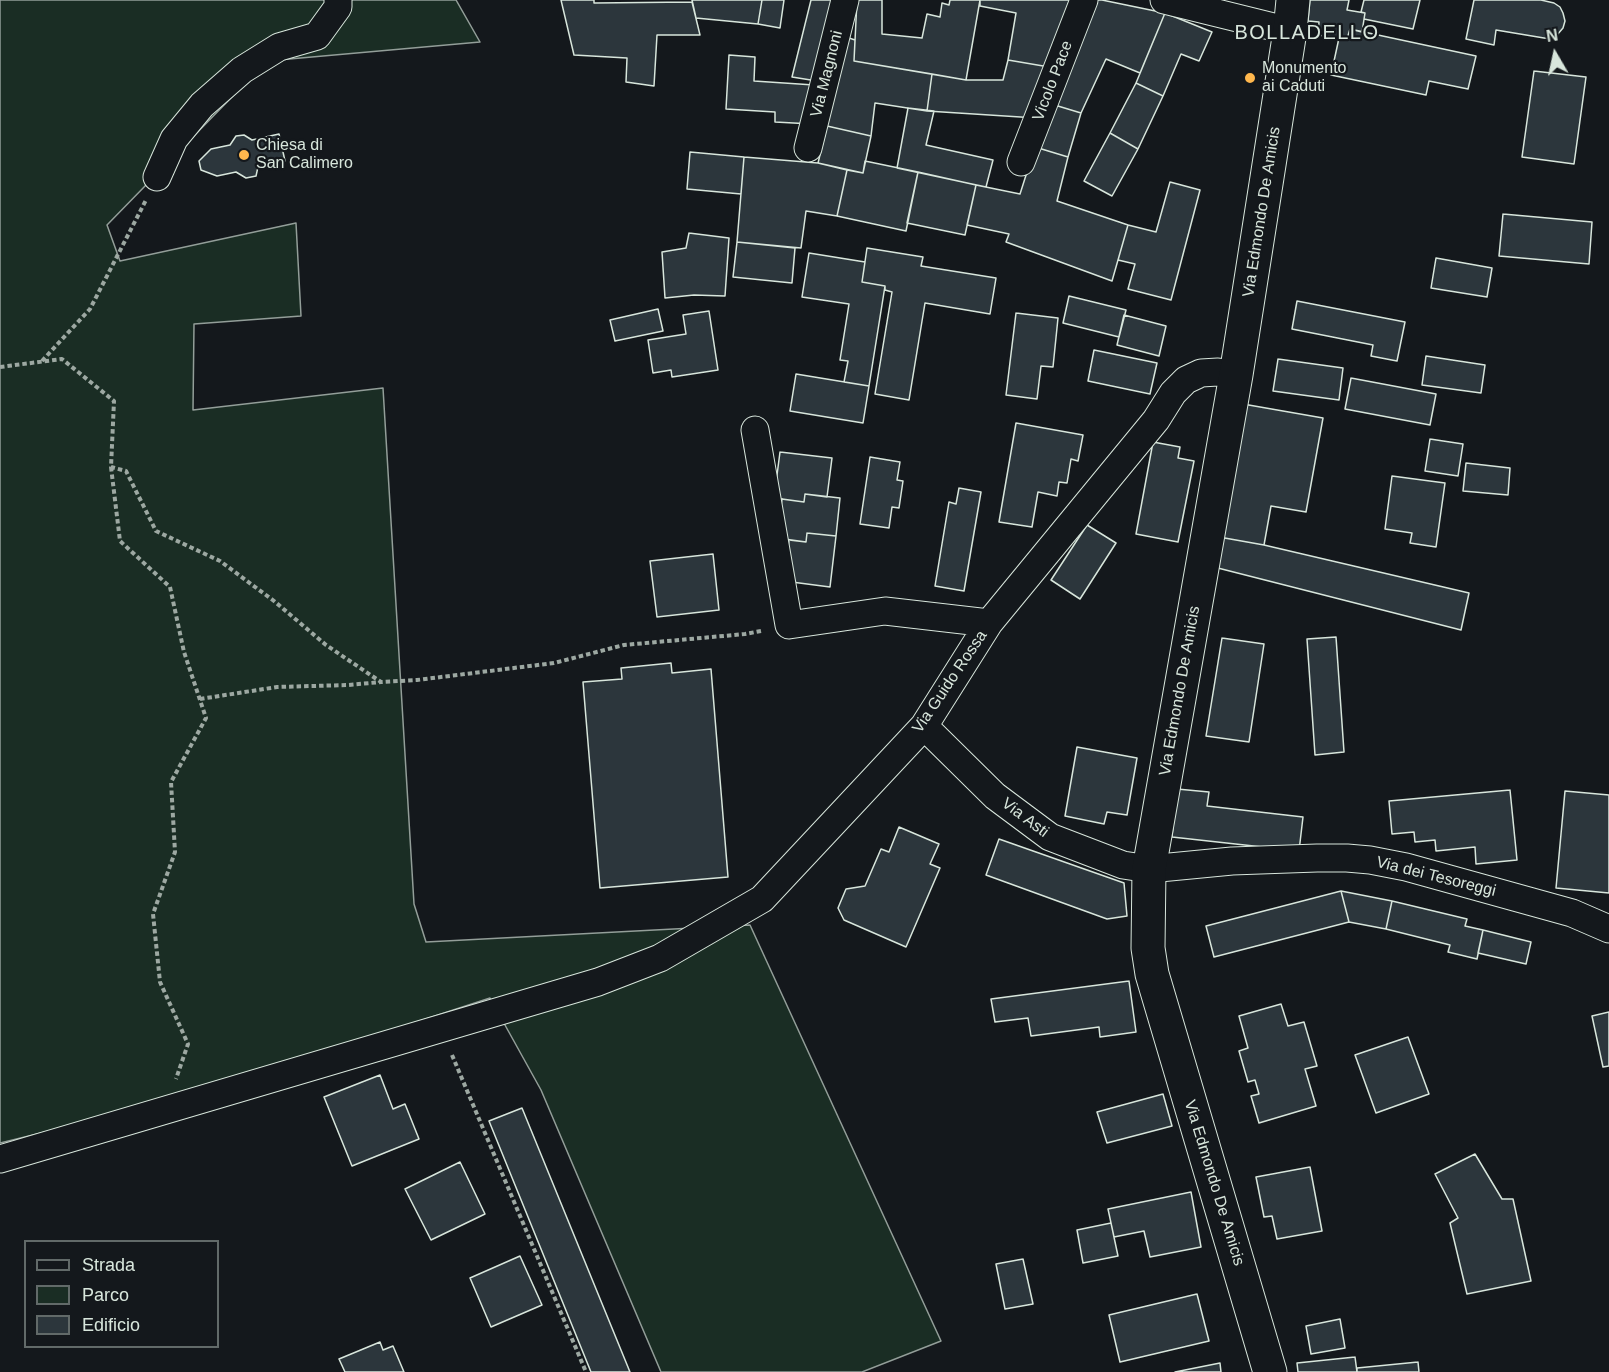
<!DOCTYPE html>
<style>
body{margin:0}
#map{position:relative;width:1609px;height:1372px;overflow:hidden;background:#14181c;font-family:Arial,sans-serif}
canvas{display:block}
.legend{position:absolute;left:24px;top:1240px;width:195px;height:108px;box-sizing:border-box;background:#14181c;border:2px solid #626a69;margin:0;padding:8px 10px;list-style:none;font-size:18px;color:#d8e6dc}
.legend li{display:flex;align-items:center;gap:12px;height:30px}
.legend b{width:30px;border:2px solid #626a69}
.north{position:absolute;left:1525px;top:24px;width:60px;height:60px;-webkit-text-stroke:4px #14181c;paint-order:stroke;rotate:351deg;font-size:16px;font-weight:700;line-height:24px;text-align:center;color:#d8e6dc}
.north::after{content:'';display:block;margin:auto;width:21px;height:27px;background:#d8e6dc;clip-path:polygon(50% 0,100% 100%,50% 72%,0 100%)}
</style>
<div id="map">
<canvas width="1609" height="1372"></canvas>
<ul class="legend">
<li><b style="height:8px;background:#14181c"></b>Strada</li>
<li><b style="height:16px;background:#1a2d24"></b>Parco</li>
<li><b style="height:16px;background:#2c363c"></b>Edificio</li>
</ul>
<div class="north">N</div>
</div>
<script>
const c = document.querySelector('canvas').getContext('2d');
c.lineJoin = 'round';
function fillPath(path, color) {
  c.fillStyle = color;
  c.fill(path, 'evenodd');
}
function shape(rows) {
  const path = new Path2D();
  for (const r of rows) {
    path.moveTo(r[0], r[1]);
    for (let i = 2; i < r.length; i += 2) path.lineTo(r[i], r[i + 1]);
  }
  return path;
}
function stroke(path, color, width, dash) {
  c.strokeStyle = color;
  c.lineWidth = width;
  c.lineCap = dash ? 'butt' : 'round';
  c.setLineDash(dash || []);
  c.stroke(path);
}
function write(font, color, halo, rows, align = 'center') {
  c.font = font + ' Arial,sans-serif';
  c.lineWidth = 4.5;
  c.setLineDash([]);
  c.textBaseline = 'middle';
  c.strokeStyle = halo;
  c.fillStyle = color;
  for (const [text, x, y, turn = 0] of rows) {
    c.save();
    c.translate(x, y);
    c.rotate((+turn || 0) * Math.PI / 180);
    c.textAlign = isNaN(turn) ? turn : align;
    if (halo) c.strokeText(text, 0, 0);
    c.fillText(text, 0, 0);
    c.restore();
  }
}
const green = shape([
 [0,0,456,0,480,42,267,61,107,225,120,261,296,223,301,316,194,324,193,410,383,388,414,904,426,942,750,925,941,1341,862,1372,661,1372,541,1090,490,998,285,1065,86,1122,0,1143,0,0]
]);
const building = shape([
 [561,0,594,0,594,3,692,2,700,35,657,35,654,86,626,82,627,58,574,55,561,0],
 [692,0,762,0,758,24,696,18,692,0],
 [762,0,784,0,780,28,758,24,762,0],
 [811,0,841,0,817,81,792,77,811,0],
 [857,0,882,0,882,34,922,38,927,14,940,17,942,3,949,5,950,0,980,0,966,80,854,61,857,0],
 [980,0,1079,0,1055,68,1008,60,1016,13,980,6,980,0],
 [1094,0,1102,0,1165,13,1140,73,1106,59,1081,113,1048,103,1094,0],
 [1310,0,1349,0,1347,10,1365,13,1362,32,1350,29,1347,39,1318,35,1319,22,1308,21,1310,0],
 [1364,0,1420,0,1413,29,1364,19,1365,13,1361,12,1364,0],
 [1474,0,1541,0,1554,3,1560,7,1563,13,1565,21,1563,28,1557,35,1550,39,1496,30,1494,45,1466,39,1474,0],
 [1165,13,1212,32,1199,61,1181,54,1163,96,1136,83,1165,13],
 [1350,29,1476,56,1468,89,1429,81,1426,95,1331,75,1339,38,1347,39,1350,29],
 [843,36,855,40,854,61,932,74,927,111,875,103,871,136,827,126,843,36],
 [729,55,755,57,754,81,814,85,812,124,775,122,775,112,726,109,729,55],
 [1008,60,1055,68,1036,118,927,111,932,74,966,80,1003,80,1008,60],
 [1534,71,1586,77,1574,164,1522,157,1534,71],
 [1136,83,1163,96,1138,149,1110,133,1136,83],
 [1048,103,1081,113,1068,157,1035,147,1048,103],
 [908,108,934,111,926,145,993,160,986,187,897,168,908,108],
 [827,126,871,136,863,173,818,163,827,126],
 [1110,133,1138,149,1112,196,1084,181,1110,133],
 [279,134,285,161,258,167,256,176,246,178,236,172,217,176,201,170,199,161,211,149,230,145,236,136,244,135,252,140,279,134],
 [1035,147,1068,157,1057,201,1128,225,1112,281,1006,242,1009,234,967,225,976,185,1020,194,1035,147],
 [690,152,744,157,741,194,687,189,690,152],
 [744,157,818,163,847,170,837,216,806,211,801,248,737,242,744,157],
 [865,161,918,172,906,231,837,216,847,170,863,173,865,161],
 [918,172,976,185,965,235,907,223,918,172],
 [1170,182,1200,190,1171,300,1128,289,1135,264,1118,260,1128,225,1156,232,1170,182],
 [1503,214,1592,222,1589,264,1499,256,1503,214],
 [689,233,729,238,725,296,694,295,665,298,662,252,686,248,689,233],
 [737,242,795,248,792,283,733,277,737,242],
 [867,248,923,257,921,266,996,278,990,314,925,303,909,400,875,394,892,292,885,290,885,286,862,282,867,248],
 [809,253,865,262,862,282,885,286,869,386,844,382,848,361,840,360,849,304,802,297,809,253],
 [1436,258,1492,268,1487,297,1431,288,1436,258],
 [1069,296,1126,310,1119,337,1063,323,1069,296],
 [1297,301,1405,322,1397,361,1371,356,1373,345,1292,329,1297,301],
 [658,309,663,331,615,341,610,320,658,309],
 [709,311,718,370,672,377,671,370,653,373,648,340,686,334,683,315,709,311],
 [1016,313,1058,318,1053,367,1041,366,1037,399,1006,395,1016,313],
 [1124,315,1166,326,1159,356,1117,345,1124,315],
 [1094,350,1157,363,1150,394,1088,381,1094,350],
 [1426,356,1485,365,1481,393,1422,385,1426,356],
 [1278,359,1343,368,1339,400,1273,391,1278,359],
 [796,374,869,386,863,423,790,411,796,374],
 [1351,378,1436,394,1430,425,1345,409,1351,378],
 [1243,404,1323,418,1306,512,1271,506,1264,545,1219,537,1243,404],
 [1016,423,1083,435,1078,461,1071,459,1067,483,1059,482,1057,496,1038,492,1032,527,999,522,1016,423],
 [1430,439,1463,444,1458,476,1425,471,1430,439],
 [1153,442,1180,447,1178,458,1194,461,1178,542,1136,534,1153,442],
 [780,452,832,458,827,497,805,494,804,502,774,498,780,452],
 [870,457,900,462,897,480,903,481,899,508,892,507,889,528,860,524,870,457],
 [1466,463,1510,468,1508,495,1463,491,1466,463],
 [1392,476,1445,483,1436,547,1410,543,1412,533,1385,529,1392,476],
 [959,488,981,492,964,591,935,586,949,502,956,504,959,488],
 [805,494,840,498,836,536,807,533,806,542,777,538,782,499,804,502,805,494],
 [1087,525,1116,543,1080,599,1051,580,1087,525],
 [807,533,836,536,830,587,784,581,789,540,806,542,807,533],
 [1219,537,1264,545,1469,593,1461,630,1210,566,1219,537],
 [713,554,719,610,657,617,650,561,713,554],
 [1336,637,1344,752,1315,755,1307,639,1336,637],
 [1222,638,1264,644,1249,742,1206,736,1222,638],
 [671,663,672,673,711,669,728,877,600,888,583,682,622,679,621,668,671,663],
 [1077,747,1137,758,1127,815,1107,812,1104,824,1065,816,1077,747],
 [1177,789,1209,792,1207,806,1303,817,1299,851,1172,837,1177,789],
 [1510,790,1517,860,1476,864,1475,847,1436,851,1435,840,1415,842,1414,832,1392,834,1389,801,1510,790],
 [1565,791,1609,795,1609,893,1556,888,1565,791],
 [899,827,939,844,930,864,940,868,906,947,844,920,838,908,846,889,865,886,881,849,889,852,899,827],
 [999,839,1124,883,1127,916,1107,919,986,875,999,839],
 [1341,891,1349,922,1214,957,1206,926,1341,891],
 [1341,891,1392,901,1386,929,1349,922,1341,891],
 [1392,901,1467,919,1465,926,1483,930,1477,959,1448,952,1450,945,1386,929,1392,901],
 [1483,930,1531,942,1526,964,1478,953,1483,930],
 [1129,981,1136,1032,1100,1037,1099,1027,1031,1036,1028,1018,995,1022,991,999,1129,981],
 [1281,1004,1288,1026,1304,1022,1317,1066,1305,1069,1316,1106,1259,1123,1251,1096,1259,1094,1255,1080,1248,1082,1239,1051,1248,1048,1239,1016,1281,1004],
 [1609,1012,1609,1066,1603,1067,1592,1016,1609,1012],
 [1408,1037,1429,1094,1376,1113,1355,1055,1408,1037],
 [380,1075,393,1109,405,1104,419,1139,352,1166,324,1097,380,1075],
 [1163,1094,1172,1126,1107,1143,1097,1112,1163,1094],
 [522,1108,630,1372,591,1372,489,1121,522,1108],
 [1475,1154,1502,1199,1513,1199,1531,1281,1467,1294,1450,1223,1458,1218,1435,1174,1475,1154],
 [460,1162,485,1214,431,1240,405,1189,460,1162],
 [1310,1167,1322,1231,1277,1239,1272,1216,1264,1217,1256,1177,1310,1167],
 [1191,1192,1201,1247,1150,1257,1144,1231,1114,1237,1108,1209,1191,1192],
 [1111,1223,1118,1256,1083,1263,1077,1230,1111,1223],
 [520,1256,542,1305,491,1327,470,1278,520,1256],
 [1023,1259,1033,1304,1005,1309,996,1264,1023,1259],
 [1197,1294,1209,1341,1120,1362,1109,1315,1197,1294],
 [1340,1319,1345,1348,1311,1354,1306,1326,1340,1319],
 [380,1342,383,1350,393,1346,404,1372,345,1372,339,1359,380,1342],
 [1355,1357,1357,1372,1298,1372,1297,1363,1355,1357],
 [1418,1362,1419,1372,1357,1372,1357,1368,1418,1362],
 [1220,1363,1221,1372,1175,1372,1220,1363]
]);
const path = shape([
 [42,361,90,309,146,200],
 [0,367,62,359,114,401,111,467,126,471,156,531,220,561,274,601,326,645,381,682,417,680,554,663,624,645,745,634,761,631],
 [111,467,120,541,170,587,184,652,206,718,171,782,175,852,153,914,160,982,188,1044,176,1079],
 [200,699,277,687,348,685,381,682],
 [452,1055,586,1372]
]);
const minor = shape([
 [1164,0,1290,31],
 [808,148,845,0],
 [1021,162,1084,0],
 [157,177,174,139,202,105,242,70,279,47,317,36,338,7,338,0],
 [755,430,789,625,885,611,989,623],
 [924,726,995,796,1050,837,1123,865,1149,869,1232,861,1317,858,1347,858,1370,860,1406,867,1572,913,1609,929],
 [0,1159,598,982,660,958,762,899,924,726,989,623,1156,420,1173,393,1186,380,1201,373,1218,372,1236,375]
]);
const tertiary = shape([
 [1270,1372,1152,974,1148,948,1149,869,1236,375,1290,31,1293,0]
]);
const markers = [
 [1250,78,6,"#ffb74d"],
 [244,155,6,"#ffb74d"]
];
const poiNames = [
 ["Monumento",1262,69],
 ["ai Caduti",1262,87],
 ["Chiesa di",256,146],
 ["San Calimero",256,164]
];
const streetNames = [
 ["Via Magnoni",827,74,-76],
 ["Vicolo Pace",1053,81,-69],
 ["Via Edmondo De Amicis",1262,212,-81],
 ["Via Guido Rossa",950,682,-56],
 ["Via Edmondo De Amicis",1180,691,-80],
 ["Via Asti",1025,818,37],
 ["Via dei Tesoreggi",1436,877,14],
 ["Via Edmondo De Amicis",1214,1183,73]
];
const quarterNames = [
 ["BOLLADELLO",1307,33]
];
fillPath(green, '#1a2d24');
stroke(green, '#939e99', 1.5);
fillPath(building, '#2c363c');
stroke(building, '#d8e6dc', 1.5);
stroke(minor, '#d8e6dc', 29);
stroke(tertiary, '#d8e6dc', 35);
stroke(path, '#9da8a2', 4, [4.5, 3]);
stroke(minor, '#14181c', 27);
stroke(tertiary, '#14181c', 33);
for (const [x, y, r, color] of markers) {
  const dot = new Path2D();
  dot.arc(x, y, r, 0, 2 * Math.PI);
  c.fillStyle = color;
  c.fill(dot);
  stroke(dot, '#14181c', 2);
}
write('16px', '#d8e6dc', '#14181c', poiNames, 'left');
write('16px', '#d8e6dc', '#14181c', streetNames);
c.letterSpacing = '1.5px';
write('20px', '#d8e6dc', '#14181c', quarterNames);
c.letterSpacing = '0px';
</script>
